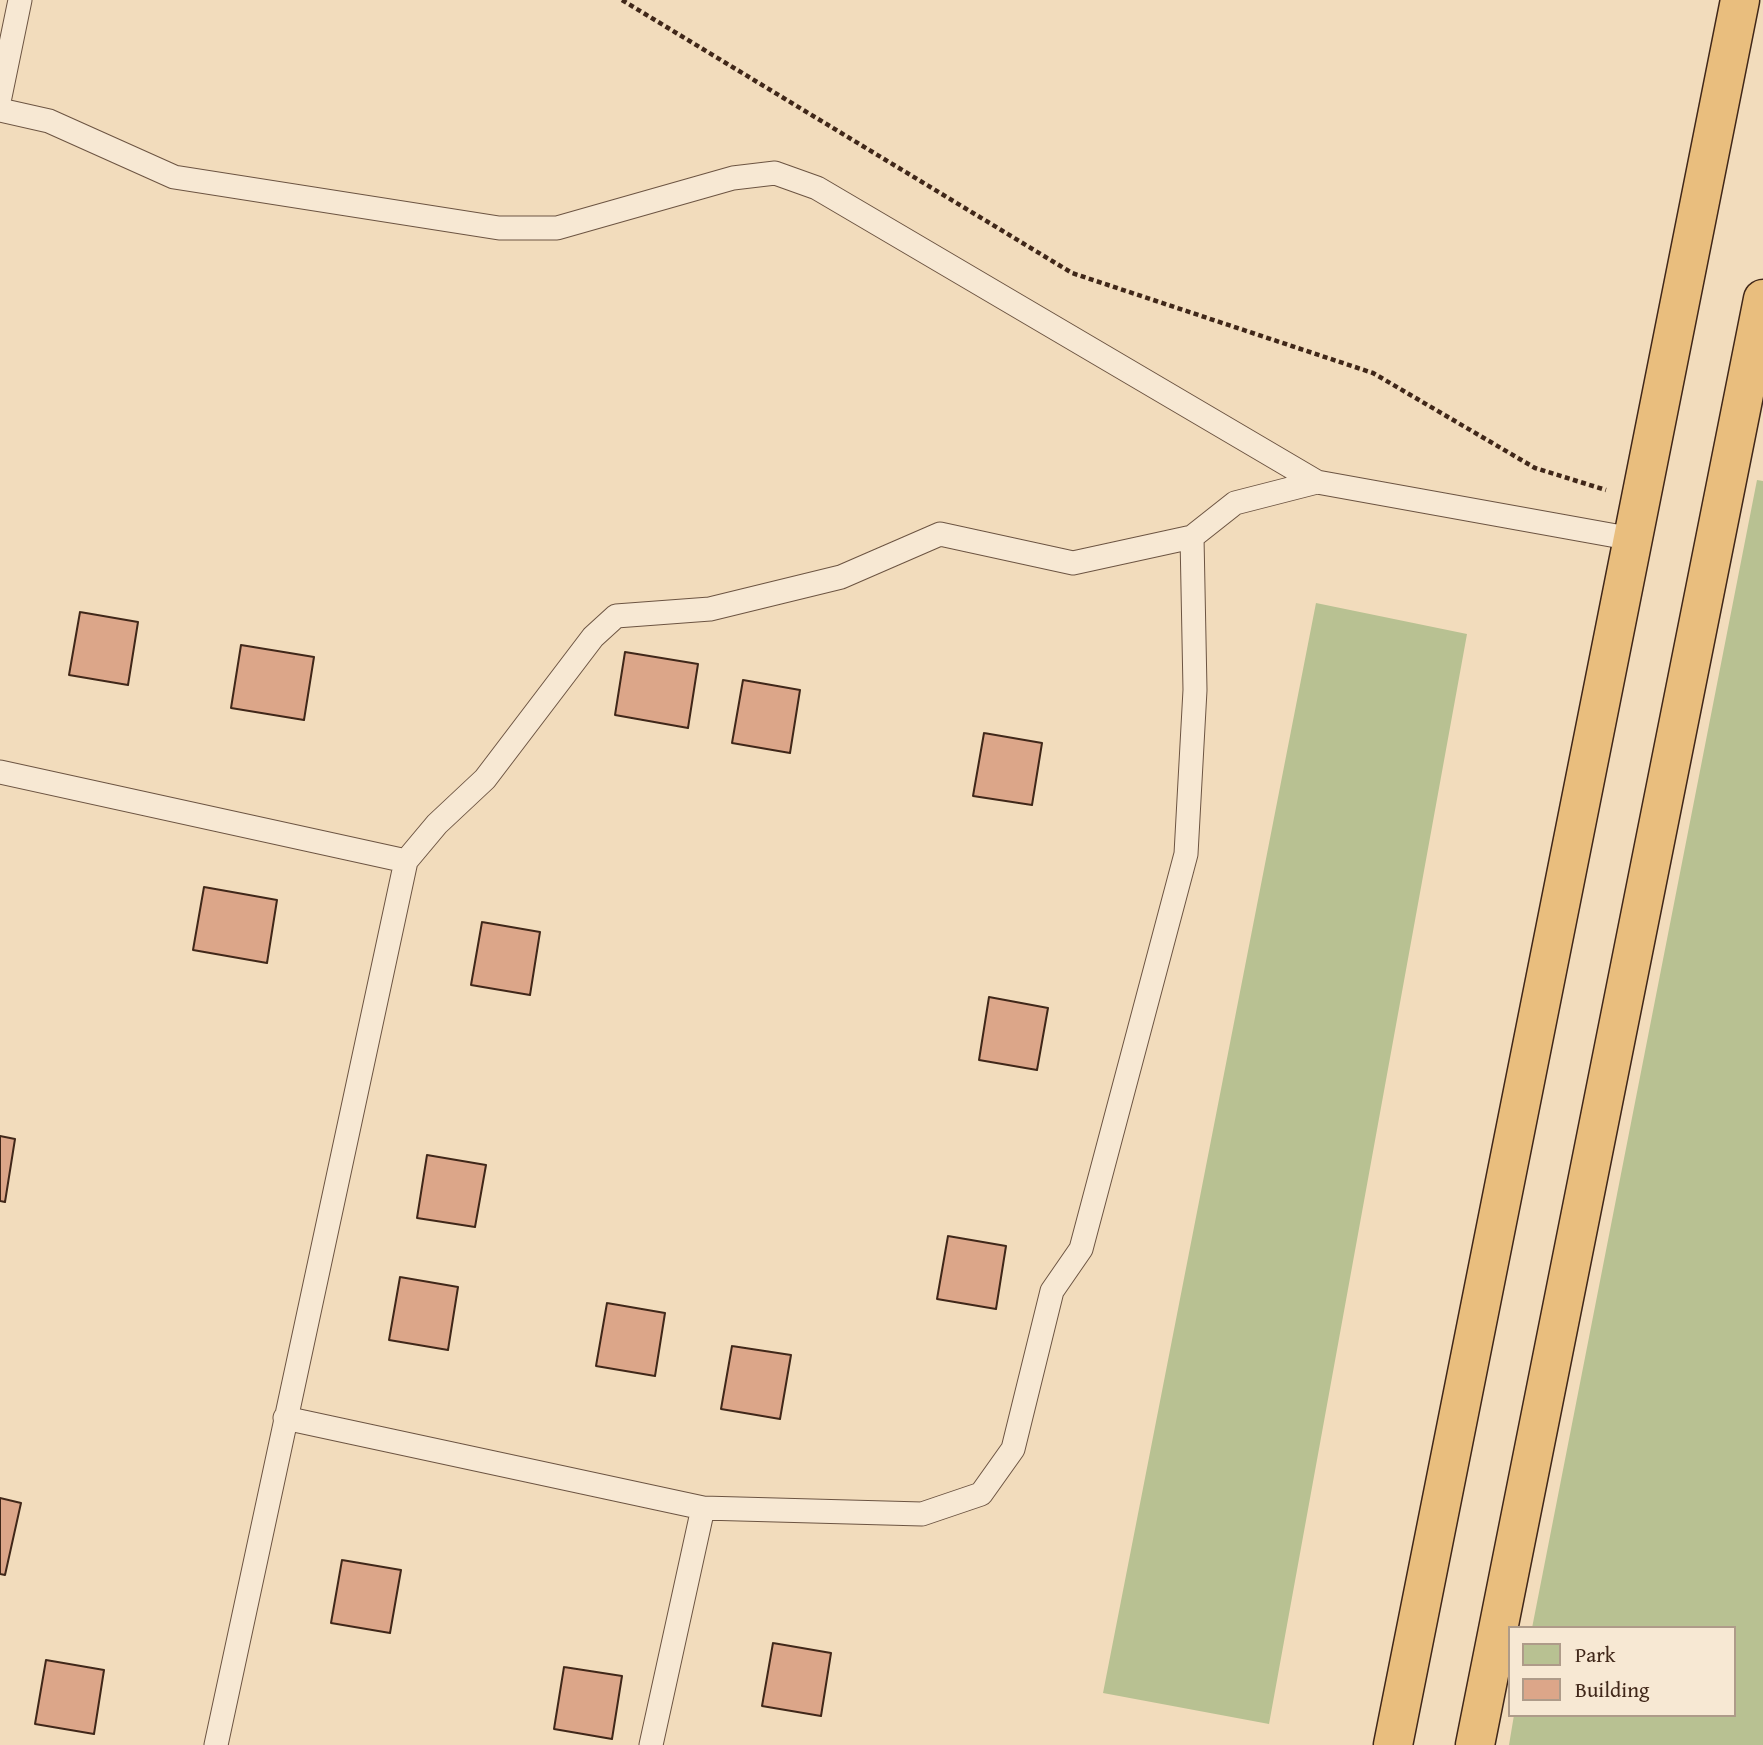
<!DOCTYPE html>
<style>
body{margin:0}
#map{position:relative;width:1763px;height:1745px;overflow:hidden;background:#f2dcbc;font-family:"Gentium Book Plus",serif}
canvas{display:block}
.legend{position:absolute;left:1508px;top:1626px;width:228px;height:91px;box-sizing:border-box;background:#f7e8d3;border:2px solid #ae9b89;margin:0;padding:9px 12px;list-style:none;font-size:21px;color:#402719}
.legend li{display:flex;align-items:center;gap:14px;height:35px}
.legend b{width:35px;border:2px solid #ae9b89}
</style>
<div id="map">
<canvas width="1763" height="1745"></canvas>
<ul class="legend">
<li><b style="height:19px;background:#b8c192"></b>Park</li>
<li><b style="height:19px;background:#dca689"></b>Building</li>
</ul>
</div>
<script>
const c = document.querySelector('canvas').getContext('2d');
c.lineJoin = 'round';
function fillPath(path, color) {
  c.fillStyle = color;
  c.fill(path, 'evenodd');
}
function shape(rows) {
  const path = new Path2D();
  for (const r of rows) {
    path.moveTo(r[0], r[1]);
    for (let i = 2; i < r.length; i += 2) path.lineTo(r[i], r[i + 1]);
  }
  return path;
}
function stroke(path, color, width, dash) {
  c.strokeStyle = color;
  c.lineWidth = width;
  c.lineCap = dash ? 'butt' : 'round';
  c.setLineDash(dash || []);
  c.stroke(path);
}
const green = shape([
 [1757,480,1763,481,1763,1745,1509,1745,1514,1715,1733,1715,1733,1628,1532,1628],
 [1316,603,1467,634,1269,1724,1103,1693]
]);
const building = shape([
 [80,612,138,622,128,685,69,675,80,612],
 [241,645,314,657,304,720,231,708,241,645],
 [625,652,698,664,688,728,615,715,625,652],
 [743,680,800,690,790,753,732,743,743,680],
 [984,733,1042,743,1032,805,973,796,984,733],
 [204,887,277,900,267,963,193,950,204,887],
 [482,922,540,932,530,995,471,985,482,922],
 [989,997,1048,1008,1037,1070,979,1060,989,997],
 [0,1136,15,1139,5,1202,0,1201,0,1136],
 [427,1155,486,1165,475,1227,417,1218,427,1155],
 [948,1236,1006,1246,996,1309,937,1299,948,1236],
 [400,1277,458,1287,448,1350,389,1340,400,1277],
 [607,1303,665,1313,655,1376,596,1366,607,1303],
 [732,1346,791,1355,780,1419,721,1409,732,1346],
 [0,1498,21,1503,5,1575,0,1574,0,1498],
 [342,1560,401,1570,390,1633,331,1623,342,1560],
 [773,1643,831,1653,821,1716,762,1706,773,1643],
 [46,1660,104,1670,94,1734,35,1724,46,1660],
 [564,1667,622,1676,612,1739,554,1729,564,1667]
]);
const path = shape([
 [622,0,1072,273,1373,373,1535,468,1606,490]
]);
const lane = shape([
 [0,97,20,0],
 [0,110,49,121,174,177,499,228,557,228,733,178,775,173,817,188,1317,482,1633,539],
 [0,772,406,861,437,824,485,779,593,637,616,616,710,609,841,577,940,534,1073,563,1192,537,1235,503,1317,482],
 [285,1418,703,1508,922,1514,981,1494,1013,1449,1052,1291,1081,1249,1186,854,1195,690,1192,537],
 [216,1745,406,861],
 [651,1745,703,1508]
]);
const highway = shape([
 [1393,1745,1740,0],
 [1475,1745,1763,299]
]);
fillPath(green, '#b8c192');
fillPath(building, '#dca689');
stroke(building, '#402719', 2);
stroke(lane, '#6c5442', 25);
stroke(highway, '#402719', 41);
stroke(path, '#402719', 4.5, [5, 3.5]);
stroke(lane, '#f7e8d3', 23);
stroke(highway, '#e9be7e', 38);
</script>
